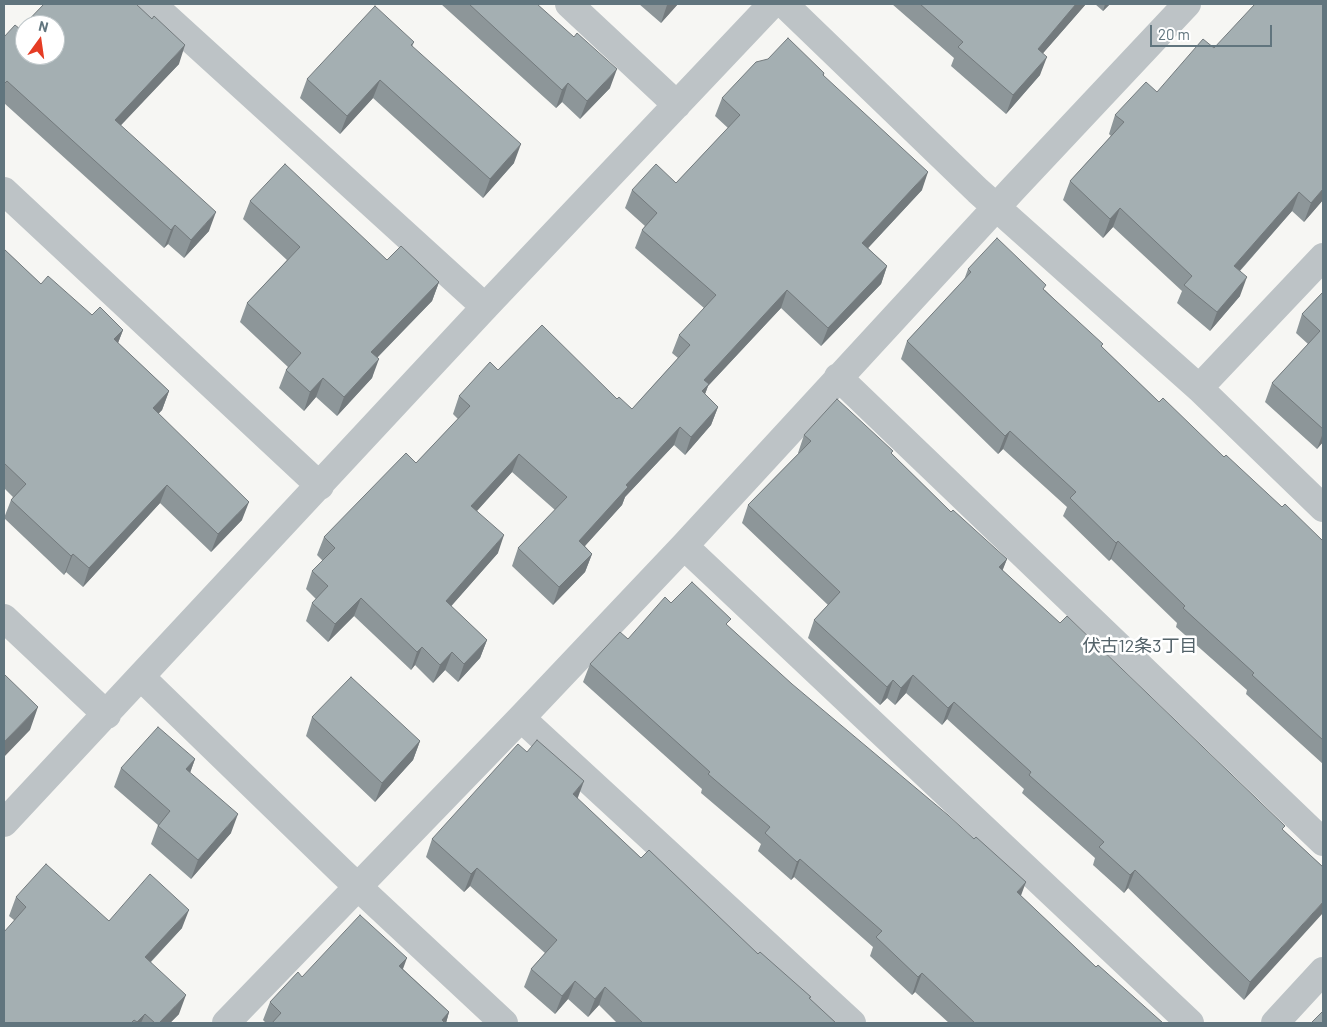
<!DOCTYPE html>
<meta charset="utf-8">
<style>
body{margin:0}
#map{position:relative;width:1327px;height:1027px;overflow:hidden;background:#f6f6f3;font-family:Barlow,sans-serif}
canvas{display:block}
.frame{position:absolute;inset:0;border:5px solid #61757e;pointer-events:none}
.north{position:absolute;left:15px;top:15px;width:50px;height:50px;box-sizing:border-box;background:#fff;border:1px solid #c0c8cb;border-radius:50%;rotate:14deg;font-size:14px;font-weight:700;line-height:20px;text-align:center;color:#61757e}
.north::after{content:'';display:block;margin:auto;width:18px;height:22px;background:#e53c24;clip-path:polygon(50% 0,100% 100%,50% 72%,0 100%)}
.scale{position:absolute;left:1150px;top:25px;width:122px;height:22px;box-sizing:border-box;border:2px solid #61757e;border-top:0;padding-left:6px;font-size:15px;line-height:18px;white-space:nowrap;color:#61757e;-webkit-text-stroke:4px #fff;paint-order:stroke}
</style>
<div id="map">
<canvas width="1327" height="1027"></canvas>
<div class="frame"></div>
<div class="north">N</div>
<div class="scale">20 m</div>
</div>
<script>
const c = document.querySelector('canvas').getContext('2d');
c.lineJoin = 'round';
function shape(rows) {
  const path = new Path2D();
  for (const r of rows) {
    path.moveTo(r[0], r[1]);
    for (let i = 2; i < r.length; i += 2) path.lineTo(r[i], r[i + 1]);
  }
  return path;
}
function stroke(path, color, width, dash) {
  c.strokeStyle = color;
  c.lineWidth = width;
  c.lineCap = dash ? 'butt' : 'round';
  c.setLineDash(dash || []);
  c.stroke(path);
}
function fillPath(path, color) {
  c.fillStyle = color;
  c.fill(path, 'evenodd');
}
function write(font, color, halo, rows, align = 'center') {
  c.font = font + ' Barlow,"Noto Sans JP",sans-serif';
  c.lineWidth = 5;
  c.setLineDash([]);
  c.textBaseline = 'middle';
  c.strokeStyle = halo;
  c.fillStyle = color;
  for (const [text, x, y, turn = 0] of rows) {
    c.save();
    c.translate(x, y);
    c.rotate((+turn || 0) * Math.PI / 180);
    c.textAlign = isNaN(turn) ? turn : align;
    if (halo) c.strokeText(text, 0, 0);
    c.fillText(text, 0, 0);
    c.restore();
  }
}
const minor = shape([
 [152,4,485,307],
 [569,4,677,105],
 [784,4,978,191,1199,388,1323,508],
 [4,191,320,486],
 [838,377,1323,842],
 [1199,388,1323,257],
 [684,546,1190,1023],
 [4,618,107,715],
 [142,678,342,872,504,1023],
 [521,718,852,1023],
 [4,823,485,307,772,4],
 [226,1023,521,718,684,546,1014,188,1187,4],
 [1275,1023,1323,971]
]);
const wall = shape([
 [441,4,537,4,610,88,580,119,562,102,556,108],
 [639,4,678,4,661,23],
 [892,4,1086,4,1043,53,1040,75,1006,114,951,66,954,58],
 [1095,4,1110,4,1103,11],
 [1323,4,1323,200,1304,222,1292,211,1240,271,1240,296,1210,331,1177,303,1182,291,1113,227,1103,238,1063,200,1070,181,1111,136,1109,134,1115,115,1157,92,1214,48],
 [20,29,179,64,120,125,209,231,184,258,168,244,164,248,4,103,4,37],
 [414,42,412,47,514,163,483,198,373,98,340,134,300,98,307,79],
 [824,73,824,76,922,190,868,248,887,266,881,284,821,346,781,308,708,386,705,394,718,407,711,425,685,455,674,445,625,497,622,505,585,546,592,554,585,572,553,605,512,566,518,548,555,510,512,472,477,511,498,553,451,606,487,640,480,658,458,682,445,670,433,683,415,665,411,670,354,616,328,642,306,621,312,603,316,599,306,589,312,571,323,561,317,555,324,537,416,463,458,419,453,414,459,396,498,370,617,399,632,409,678,358,672,353,679,335,704,308,635,248,642,230,645,226,625,208,632,190,676,183,728,128,715,116,722,98],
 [250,201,439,282,432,301,377,358,372,378,337,416,316,397,304,411,279,388,286,370,288,367,240,322,247,303,287,260,243,219],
 [4,249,41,284,92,315,123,330,118,343,169,391,162,410,158,414,242,520,211,552,160,503,83,587,66,572,64,575,4,518,11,500,13,497,4,488],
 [968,269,1045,290,1102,347,1159,402,1282,507,1323,541,1323,764,1246,694,1247,690,1176,627,1177,623,1111,559,1109,561,1063,516,1067,507,1003,449,998,454,901,359,907,341,964,280],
 [1323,292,1323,442,1317,449,1265,402,1272,383,1308,344,1296,333,1302,314],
 [804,435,892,454,951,512,1007,559,1002,570,1323,867,1244,1000,1128,888,1124,893,1093,865,1095,858,1022,793,1024,789,947,719,942,725,906,693,895,705,887,698,880,705,808,638,814,620,828,605,742,523,748,505,799,453,798,453],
 [671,603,728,626,1021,896,1096,967,1163,1023,949,1023,915,992,912,995,870,956,873,947,794,877,791,880,758,851,761,844,701,793,702,789,583,682,590,664,628,639],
 [312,717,420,741,413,760,375,802,306,736],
 [527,752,641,858,758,954,836,1023,617,1023,599,1005,588,1017,568,999,555,1014,524,987,531,969,545,953,470,886,464,892,426,857,432,839],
 [195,759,190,773,231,833,191,879,151,844,158,825,114,787,121,768],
 [16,897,109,921,182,928,151,962,179,1014,170,1023,4,1023,14,920,9,916],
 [403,969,449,1012,446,1023,266,1023,263,1020,270,1002,302,977]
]);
const shadedWall = shape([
 [668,4,678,4,661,23,667,5],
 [1076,4,1086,4,1031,67,1038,49],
 [1105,4,1110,4,1103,11],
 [185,45,179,64,108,139,115,120],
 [1047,57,1040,75,1006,114,1013,95],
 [617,69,610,88,580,119,587,101],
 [380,80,373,98,340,134,347,116],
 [568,83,562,102,556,108,562,90],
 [521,144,514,163,483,198,490,179],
 [928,172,922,190,856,261,862,243],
 [1323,189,1323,200,1304,222,1311,203],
 [1299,192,1292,211,1227,285,1234,266],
 [1120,208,1113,227,1103,238,1110,219],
 [216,212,209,231,184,258,191,240],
 [175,225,168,244,164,248,171,230],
 [887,266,881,284,821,346,828,328],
 [1247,277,1240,296,1210,331,1217,312],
 [439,282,432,301,364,371,371,352],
 [787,290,781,308,708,386,702,402,695,409,704,380],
 [123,330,116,348,114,339],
 [379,359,372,378,337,416,344,397],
 [323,378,316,397,304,411,310,392],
 [169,391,162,410,146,427,153,408],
 [718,407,711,425,685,455,691,437],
 [680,427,674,445,625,497,622,505,573,559,579,541,626,485],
 [1010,431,1003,449,998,454,1005,436],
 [1323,433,1323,442,1317,449],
 [519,454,512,472,465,524,471,506],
 [167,485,160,503,83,587,89,568],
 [249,502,242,520,211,552,218,534],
 [504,535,498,553,439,620,446,601],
 [1118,541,1111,559,1109,561,1116,543],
 [73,554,66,572,64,575,71,556],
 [592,554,585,572,553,605,559,587],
 [1007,559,1000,577,999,567],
 [361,598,354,616,328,642,335,624],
 [487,640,480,658,458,682,464,664],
 [422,647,415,665,411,670,417,652],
 [452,652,445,670,433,683,440,665],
 [913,675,906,693,895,705,901,688],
 [893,680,887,698,880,705,887,687],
 [954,702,947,719,942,725,948,708],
 [38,707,30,730,4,757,4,742],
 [420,741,413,760,375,802,382,783],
 [195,759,188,778,186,769],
 [584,781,577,800,573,794],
 [238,814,231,833,191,879,198,860],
 [800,859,794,877,791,880,797,862],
 [477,868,470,886,464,892,471,874],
 [1135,870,1128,888,1124,893,1130,875],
 [1026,882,1019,901,1017,892],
 [1323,902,1323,913,1244,1000,1250,982],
 [189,910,182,928,138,975,145,957],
 [407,958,400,977,399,966],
 [922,973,915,992,912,995,918,977],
 [575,981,568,999,555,1014,562,996],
 [605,987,599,1005,588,1017,595,999],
 [186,995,179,1014,170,1023,159,1023],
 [449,1012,446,1023,442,1020],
 [145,1014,141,1023,136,1023]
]);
const building = shape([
 [44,4,136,4,152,19,154,16,185,45,115,120,216,212,191,240,175,225,171,230,7,81,4,84,4,37,15,25,20,29,44,4],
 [25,25,55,25,55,55,25,55,25,25],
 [469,4,537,4,574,37,577,33,617,69,587,101,568,83,562,90,469,4],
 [920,4,1076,4,1038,49,1047,57,1013,95,958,47,963,42,920,4],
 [1255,4,1323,4,1323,189,1311,203,1299,192,1234,266,1247,277,1217,312,1184,285,1192,276,1120,208,1110,219,1070,181,1124,122,1115,115,1146,82,1157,92,1203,39,1214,48,1255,4],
 [375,6,414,42,411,45,521,144,490,179,380,80,347,116,307,79,375,6],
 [788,38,824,73,823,75,928,172,862,243,887,266,828,328,787,290,704,380,709,384,702,391,718,407,691,437,680,427,626,485,628,487,579,541,592,554,559,587,518,548,567,497,519,454,471,506,504,535,446,601,487,640,464,664,452,652,440,665,422,647,417,652,361,598,335,624,312,603,328,586,312,571,335,548,324,537,406,453,416,463,470,406,459,396,490,362,498,370,542,325,617,399,619,397,632,409,690,345,679,335,716,295,642,230,657,213,632,190,656,164,676,183,740,115,722,98,756,62,768,59,788,38],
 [285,164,387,260,401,246,439,282,371,352,379,359,344,397,323,378,310,392,286,370,301,353,247,303,300,247,250,201,285,164],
 [997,238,1046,285,1043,289,1103,344,1101,346,1159,402,1163,398,1224,457,1226,455,1282,507,1285,504,1323,541,1323,740,1252,675,1254,673,1183,608,1185,606,1118,541,1116,543,1070,498,1076,492,1010,431,1005,436,907,341,971,272,968,269,997,238],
 [4,249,41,284,48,276,92,315,100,307,123,330,114,339,169,391,153,408,249,502,218,534,167,485,89,568,73,554,71,556,11,500,26,484,4,463,4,249],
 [1323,292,1323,429,1272,383,1320,331,1302,314,1323,292],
 [837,399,893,451,891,453,951,512,953,510,1007,559,999,567,1060,623,1067,616,1285,826,1282,829,1323,867,1323,902,1250,982,1135,870,1130,875,1099,847,1104,842,1029,775,1031,772,954,702,948,708,913,675,901,688,893,680,887,687,814,620,840,592,748,505,811,441,804,435,837,399],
 [692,582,731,619,726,624,792,684,948,815,974,839,976,837,1026,882,1017,892,1096,967,1098,965,1163,1023,975,1023,922,973,918,977,876,937,882,931,800,859,797,862,765,833,770,827,708,774,710,772,590,664,620,632,628,639,665,597,671,603,692,582],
 [4,674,38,707,4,742,4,674],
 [351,677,420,741,382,783,312,717,351,677],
 [158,727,195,759,186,769,238,814,198,860,158,826,170,811,121,768,158,727],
 [537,740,584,781,573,794,641,858,649,850,758,954,760,952,811,997,809,998,836,1023,643,1023,605,987,595,999,575,981,562,996,531,969,557,940,477,868,471,874,432,839,518,744,527,752,537,740],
 [46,864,109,921,150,874,189,910,145,957,186,995,159,1023,155,1023,145,1014,137,1022,134,1020,131,1023,4,1023,4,932,26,907,16,897,46,864],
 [360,915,407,958,399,966,449,1012,442,1020,445,1023,272,1023,281,1013,270,1002,298,972,302,977,360,915],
 [1323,1011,1323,1023,1311,1023,1323,1011]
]);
const neighbourhoodNames = [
 ["伏古12条3丁目",1140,646]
];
stroke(minor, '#bdc3c6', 28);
fillPath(wall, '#8d9699');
fillPath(shadedWall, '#737a7d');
fillPath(building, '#a4afb2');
stroke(building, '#737a7d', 1);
write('18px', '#536269', '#fff', neighbourhoodNames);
</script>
